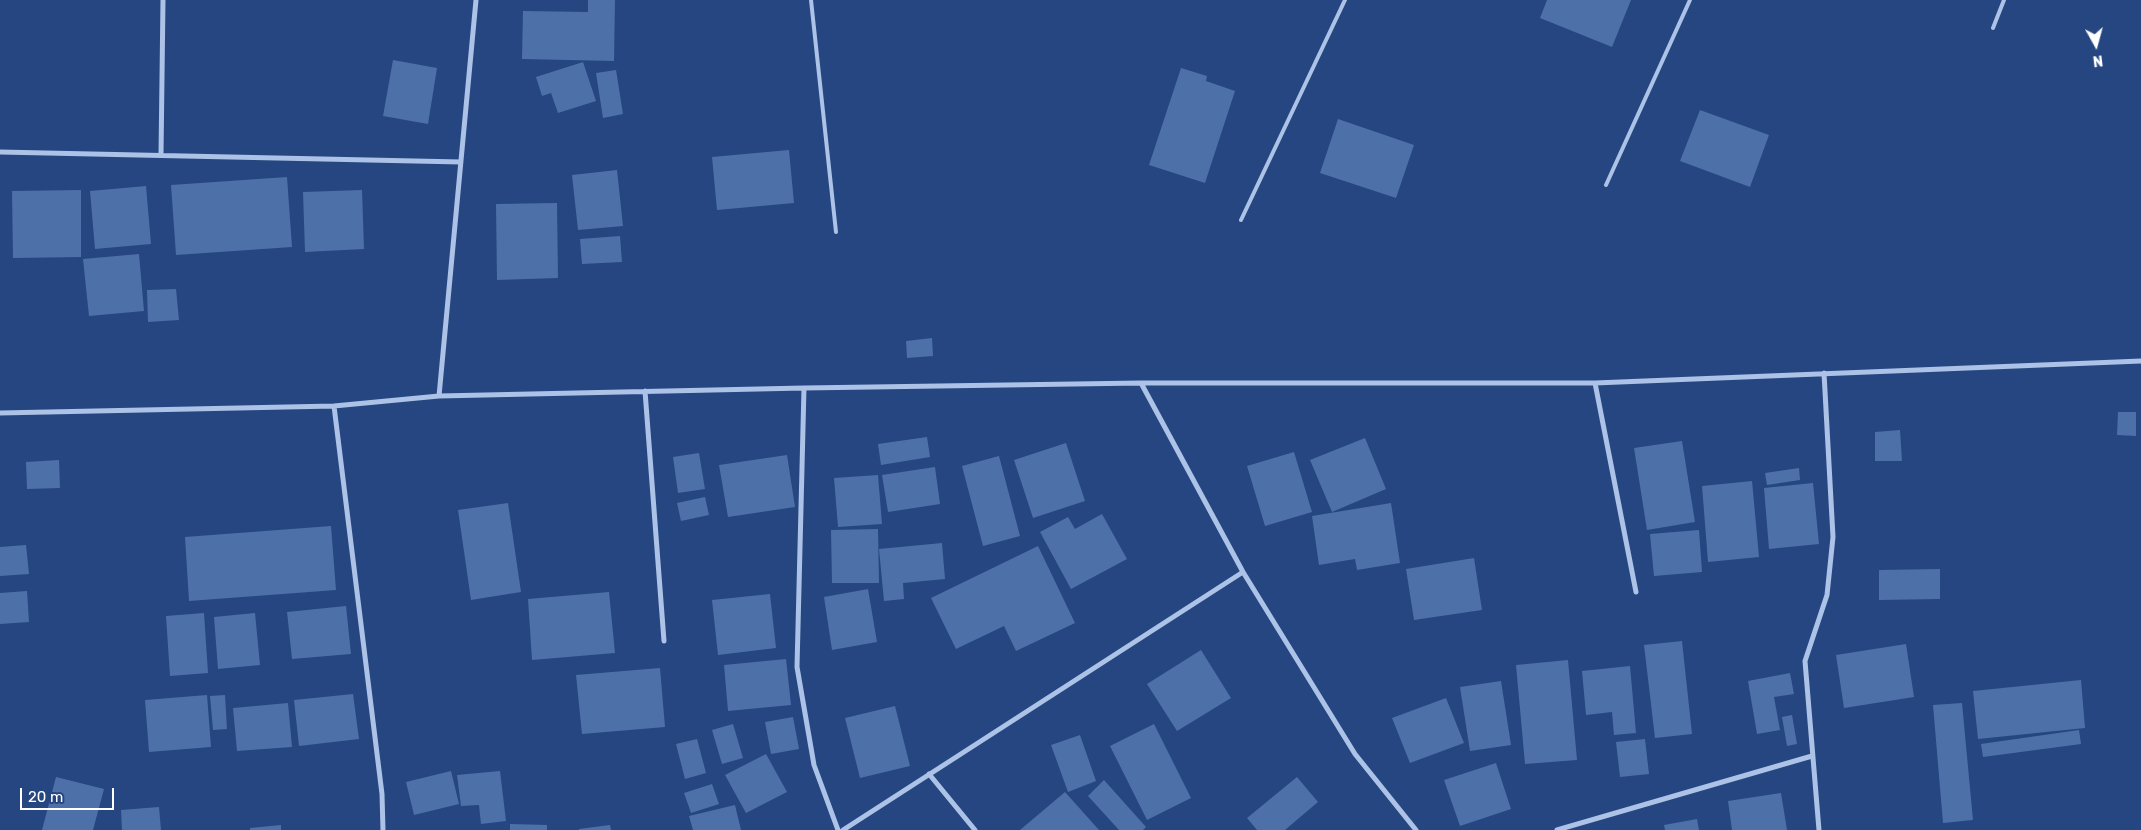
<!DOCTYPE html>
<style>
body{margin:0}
#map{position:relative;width:2141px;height:830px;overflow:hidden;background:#254680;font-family:Rubik,sans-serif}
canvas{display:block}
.north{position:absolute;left:2071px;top:20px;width:50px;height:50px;-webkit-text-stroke:4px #254680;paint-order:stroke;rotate:173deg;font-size:14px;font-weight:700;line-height:20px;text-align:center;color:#fff}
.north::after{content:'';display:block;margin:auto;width:18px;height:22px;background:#fff;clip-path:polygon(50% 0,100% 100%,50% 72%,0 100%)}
.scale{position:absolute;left:20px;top:788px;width:94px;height:22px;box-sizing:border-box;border:2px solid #fff;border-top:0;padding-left:6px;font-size:15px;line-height:18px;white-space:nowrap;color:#fff;-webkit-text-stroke:4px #254680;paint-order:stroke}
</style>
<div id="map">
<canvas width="2141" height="830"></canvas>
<div class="north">N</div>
<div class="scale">20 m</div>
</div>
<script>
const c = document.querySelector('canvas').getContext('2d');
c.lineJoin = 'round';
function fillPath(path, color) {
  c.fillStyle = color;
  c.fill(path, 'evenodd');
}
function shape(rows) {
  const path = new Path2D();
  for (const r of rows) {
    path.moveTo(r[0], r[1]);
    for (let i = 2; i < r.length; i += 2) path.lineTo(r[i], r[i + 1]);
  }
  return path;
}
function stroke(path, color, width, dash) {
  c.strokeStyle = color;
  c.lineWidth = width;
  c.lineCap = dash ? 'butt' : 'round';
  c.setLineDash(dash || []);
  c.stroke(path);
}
const building = shape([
 [588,0,615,0,614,61,522,59,523,11,588,12],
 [1547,0,1631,0,1612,47,1540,18],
 [393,60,437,68,428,124,383,116],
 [583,62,596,101,558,113,551,93,542,96,536,77],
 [1181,68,1207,76,1206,81,1235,91,1205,183,1149,165],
 [616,70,623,114,603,118,596,73],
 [1700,110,1769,135,1750,187,1680,161],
 [1338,119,1414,145,1396,198,1320,173],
 [789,150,794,203,717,210,712,157],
 [617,170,623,226,578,230,572,175],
 [287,177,292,247,176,255,171,185],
 [146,186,151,244,95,249,90,191],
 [81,190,81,257,13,258,12,191],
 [362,190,364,249,305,252,303,192],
 [557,203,558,278,497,280,496,204],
 [620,236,622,262,582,264,580,239],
 [139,254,144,311,89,316,83,259],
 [176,289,179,320,148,322,147,290],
 [932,338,933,356,907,358,906,341],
 [2118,412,2136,412,2136,436,2117,435],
 [1900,430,1902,461,1875,461,1875,432],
 [927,437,930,457,881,465,878,444],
 [1365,438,1386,489,1332,512,1310,460],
 [1682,441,1695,522,1647,530,1634,448],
 [1066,443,1085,501,1033,518,1014,460],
 [1294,452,1312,512,1265,526,1247,466],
 [699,453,705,489,678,493,673,457],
 [787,455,795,507,728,517,719,465],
 [999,456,1020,536,983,546,962,466],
 [59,460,60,488,27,489,26,462],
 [935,467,940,504,888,512,882,475],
 [1799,468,1800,480,1767,485,1765,473],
 [878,475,882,524,838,527,834,478],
 [1752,481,1759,557,1708,562,1702,486],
 [1813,483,1819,544,1769,549,1764,488],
 [705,497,709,515,681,521,677,503],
 [508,503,521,592,471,600,458,510],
 [1391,503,1400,563,1357,570,1355,559,1319,565,1312,516],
 [1102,514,1127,559,1071,589,1040,532,1068,517,1075,529],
 [331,526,336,590,189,601,185,537],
 [878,529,879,583,832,583,831,530],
 [1699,530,1702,572,1654,576,1650,534],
 [942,543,945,579,903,583,904,599,884,601,879,549],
 [26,545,29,574,0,576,0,547],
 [1038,546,1075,623,1016,651,1004,626,956,649,931,598],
 [1474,558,1482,610,1414,620,1406,569],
 [1940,569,1940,599,1879,600,1879,570],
 [868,589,877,642,832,650,824,597],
 [27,591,29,622,0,624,0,593],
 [609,592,615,653,532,660,528,599],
 [770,594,776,648,718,655,712,600],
 [346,606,351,654,292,659,287,612],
 [204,613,208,673,170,676,166,616],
 [255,613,260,665,218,669,214,617],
 [1682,641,1692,734,1655,738,1644,645],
 [1906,644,1914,697,1844,708,1836,655],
 [1201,650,1231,698,1177,731,1147,684],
 [786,659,791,705,728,711,724,665],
 [1568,660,1577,760,1525,764,1516,665],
 [1630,666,1636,733,1614,735,1612,712,1586,715,1582,671],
 [660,668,665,727,582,734,576,675],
 [1790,673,1794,694,1774,697,1780,730,1757,734,1748,681],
 [2081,680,2085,728,1978,739,1973,691],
 [1501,681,1511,745,1470,751,1460,687],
 [353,694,359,739,299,746,294,700],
 [207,695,211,747,149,752,145,700],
 [225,695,227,729,213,730,210,696],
 [1446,698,1464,743,1410,763,1392,718],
 [288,703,292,747,237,751,233,708],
 [1962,703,1973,820,1943,823,1933,705],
 [895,706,910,766,860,778,845,718],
 [1792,715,1797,744,1787,746,1782,717],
 [793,717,799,749,771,754,765,722],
 [733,724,743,758,722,764,712,730],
 [1154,724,1191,798,1147,820,1110,746],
 [2079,730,2081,744,1983,757,1981,744],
 [1080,735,1096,781,1068,792,1051,745],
 [697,739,706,773,685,779,676,744],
 [1645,739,1649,774,1620,777,1616,742],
 [766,754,787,792,746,813,725,775],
 [1496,763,1511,809,1460,826,1444,780],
 [451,771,459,804,414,815,406,782],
 [500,771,506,821,481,824,479,805,461,806,457,775],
 [56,777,104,789,93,830,42,830],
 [1297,777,1318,802,1285,830,1257,830,1247,818],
 [1104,780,1146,827,1143,830,1119,830,1088,796],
 [712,784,719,804,691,813,684,793],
 [1065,792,1099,830,1020,830],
 [1781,793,1787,830,1732,830,1728,801],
 [735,805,741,830,693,830,689,816],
 [159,807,161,830,122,830,121,810],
 [1697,819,1699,830,1665,830,1664,825],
 [510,824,547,825,547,830,510,830],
 [281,825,281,830,250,830,250,828],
 [610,825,611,830,579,830,579,829]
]);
const service = shape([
 [811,0,836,232],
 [1993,28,2004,0],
 [1606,185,1690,0],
 [1241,220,1345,0]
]);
const minor = shape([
 [0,152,461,162],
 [161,155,163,0],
 [1141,383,1243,572,1355,754,1416,830],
 [1595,383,1636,592],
 [804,388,797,667,814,765,838,830],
 [645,391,664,641],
 [439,396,476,0],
 [334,406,382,794,383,830],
 [0,413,334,406,439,396,804,388,1141,383,1595,383,2141,361],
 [929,774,975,830],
 [843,830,1243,572],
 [1557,830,1812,756],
 [1819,830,1805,661,1827,595,1833,537,1824,373]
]);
fillPath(building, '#4e70a9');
stroke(service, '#acc2e6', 4);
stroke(minor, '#acc2e6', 5);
</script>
